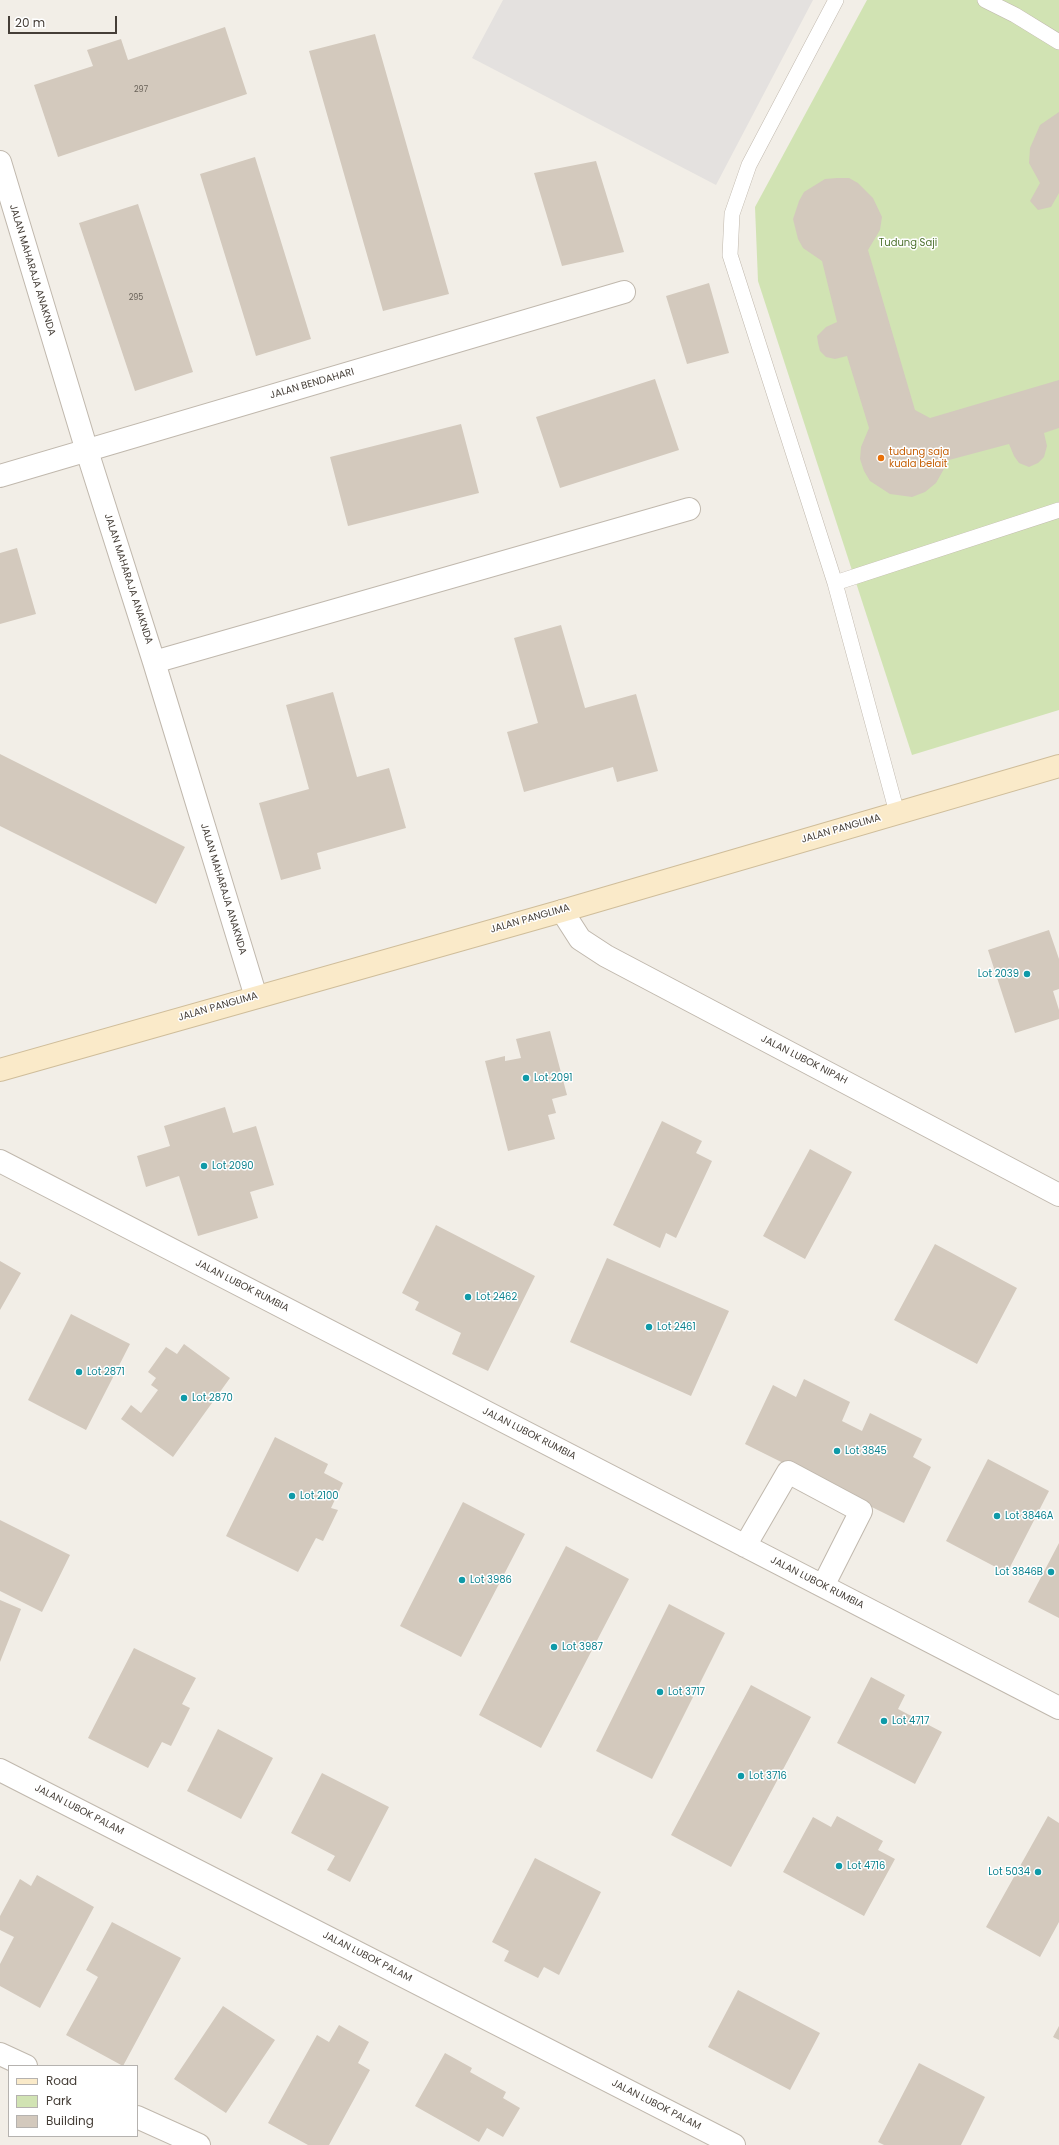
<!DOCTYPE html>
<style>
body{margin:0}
#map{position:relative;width:1059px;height:2145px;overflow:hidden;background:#f2eee7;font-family:Poppins,sans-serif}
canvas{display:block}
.legend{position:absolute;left:8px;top:2065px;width:130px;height:72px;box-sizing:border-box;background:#fff;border:1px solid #b5b2af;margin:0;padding:5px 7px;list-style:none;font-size:12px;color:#453e37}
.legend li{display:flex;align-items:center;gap:8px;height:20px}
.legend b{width:20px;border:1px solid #b5b2af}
.scale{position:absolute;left:8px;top:16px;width:109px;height:18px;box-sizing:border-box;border:2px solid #453e37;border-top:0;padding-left:5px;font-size:12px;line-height:14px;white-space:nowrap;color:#453e37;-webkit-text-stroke:3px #fff;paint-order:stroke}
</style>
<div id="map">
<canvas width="1059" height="2145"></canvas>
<ul class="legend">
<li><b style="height:5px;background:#faeac9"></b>Road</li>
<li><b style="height:11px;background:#d1e3b3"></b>Park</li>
<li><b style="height:11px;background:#d3c9bd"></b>Building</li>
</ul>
<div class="scale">20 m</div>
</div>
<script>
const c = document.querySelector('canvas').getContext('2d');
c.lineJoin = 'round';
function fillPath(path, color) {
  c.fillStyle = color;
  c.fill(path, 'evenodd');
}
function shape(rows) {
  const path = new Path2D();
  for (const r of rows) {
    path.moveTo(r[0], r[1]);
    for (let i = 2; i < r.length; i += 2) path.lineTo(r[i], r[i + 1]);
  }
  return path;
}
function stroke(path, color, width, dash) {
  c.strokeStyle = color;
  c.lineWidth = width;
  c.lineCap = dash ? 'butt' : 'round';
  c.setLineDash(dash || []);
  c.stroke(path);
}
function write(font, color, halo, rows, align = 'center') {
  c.font = font + ' Poppins,sans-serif';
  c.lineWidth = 3;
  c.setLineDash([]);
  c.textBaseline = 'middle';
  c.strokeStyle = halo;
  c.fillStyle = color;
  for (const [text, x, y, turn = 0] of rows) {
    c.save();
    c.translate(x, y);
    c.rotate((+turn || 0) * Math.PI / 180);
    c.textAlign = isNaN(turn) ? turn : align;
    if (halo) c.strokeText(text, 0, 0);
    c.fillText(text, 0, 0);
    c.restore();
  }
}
const green = shape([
 [867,0,1059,0,1059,710,912,755,758,281,755,207]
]);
const parking = shape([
 [503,0,813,0,716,185,472,58]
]);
const building = shape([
 [225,27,247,94,58,157,34,85,93,66,87,50,121,39,128,60],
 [375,34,449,294,383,311,309,51],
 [1059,112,1059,193,1051,207,1038,210,1030,201,1040,183,1029,163,1030,148,1040,125],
 [255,157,311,339,256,356,200,174],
 [596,161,624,252,562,266,534,173],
 [837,178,849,178,858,183,873,198,882,217,880,230,868,250,915,410,930,418,1059,380,1059,428,1044,433,1047,446,1044,457,1038,463,1029,467,1019,463,1014,456,1009,444,949,460,936,483,925,492,912,497,890,494,870,481,864,471,860,459,861,447,869,428,847,356,835,359,826,357,820,351,818,343,817,336,826,327,837,322,822,261,803,248,798,239,793,219,799,201,804,192,825,179],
 [138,204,193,372,135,391,79,223],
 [709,283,729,353,687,364,666,296],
 [655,379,679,450,560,488,536,417],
 [461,424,479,493,348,526,330,457],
 [17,548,36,614,0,624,0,553],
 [561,625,585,708,636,694,658,771,617,782,613,767,524,792,507,732,538,723,514,638],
 [333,692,357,777,389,768,406,828,317,853,321,869,281,880,259,803,309,789,286,705],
 [0,754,185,847,156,904,0,826],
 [1049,930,1059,959,1059,989,1053,991,1059,1010,1059,1019,1015,1033,988,950],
 [550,1031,567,1095,552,1099,556,1113,548,1115,555,1139,508,1151,485,1061,505,1056,505,1061,521,1058,516,1039],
 [225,1107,233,1133,256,1126,274,1185,250,1192,258,1218,198,1236,179,1176,146,1187,137,1156,170,1146,164,1126],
 [662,1121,702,1141,696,1153,712,1161,676,1238,666,1233,660,1248,613,1225],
 [810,1149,852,1172,805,1259,763,1236],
 [436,1225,535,1276,488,1371,452,1354,461,1333,415,1310,419,1302,402,1293],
 [935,1244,1017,1288,977,1364,894,1320],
 [607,1258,729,1311,691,1396,570,1342],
 [0,1261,21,1273,0,1310],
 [71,1314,130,1344,86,1430,28,1400],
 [184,1344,230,1378,173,1457,121,1419,131,1405,141,1413,158,1390,151,1385,156,1378,148,1372,166,1347,177,1354],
 [804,1379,850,1402,842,1421,862,1431,870,1413,922,1439,913,1457,931,1467,904,1523,745,1444,773,1385,796,1397],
 [275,1437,328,1464,324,1473,343,1483,331,1508,338,1510,323,1541,316,1538,298,1572,226,1536],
 [988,1459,1049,1491,1007,1573,946,1541],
 [463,1502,525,1534,461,1657,400,1626],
 [0,1520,70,1555,42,1612,0,1591],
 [1059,1543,1059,1618,1028,1602],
 [566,1546,629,1579,541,1748,479,1715],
 [0,1600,21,1609,0,1662],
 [669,1604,725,1633,652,1779,596,1751],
 [134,1648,196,1678,182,1704,190,1708,171,1746,162,1742,148,1768,88,1738],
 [871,1677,905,1695,898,1709,942,1732,915,1784,837,1743],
 [751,1685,811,1717,731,1867,671,1835],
 [218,1729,273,1758,241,1819,187,1791],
 [322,1773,389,1807,350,1882,327,1870,335,1856,291,1833],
 [837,1816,883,1841,878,1850,895,1859,864,1916,783,1872,813,1817,831,1827],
 [1048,1816,1059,1823,1059,1922,1040,1957,986,1927],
 [535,1858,601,1892,559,1975,544,1967,538,1978,504,1961,509,1951,492,1942],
 [37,1875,94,1907,40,2008,0,1986,0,1964,14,1937,0,1930,0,1916,20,1879,31,1886],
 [112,1922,181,1958,123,2066,66,2035,98,1977,86,1970],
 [738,1990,820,2033,790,2090,708,2047],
 [223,2006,275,2040,226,2113,174,2079],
 [339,2025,369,2042,358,2063,370,2070,329,2145,308,2145,268,2123,317,2035,329,2042],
 [1059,2026,1059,2040,1053,2037],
 [445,2053,472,2068,470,2072,506,2092,503,2098,520,2108,503,2137,487,2128,479,2142,415,2106],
 [919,2063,985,2097,961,2145,884,2145,878,2142]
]);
const lane = shape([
 [836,0,749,165,732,214,730,255,835,583,897,813],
 [985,0,1015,15,1059,42],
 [835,583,1059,510]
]);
const street = shape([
 [0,162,87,451,154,662,256,997],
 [0,476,624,292],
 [154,662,689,509],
 [562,911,580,939,606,956,1059,1195],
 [0,1161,1059,1708],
 [745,1546,788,1472,861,1511,823,1586],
 [0,1770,734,2145],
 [0,2054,26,2066],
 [137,2117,199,2145]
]);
const secondary = shape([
 [0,1070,562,911,1059,766]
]);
const markers = [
 [881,458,4,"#e8710a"],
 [1027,974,4,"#0f9aa8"],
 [526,1078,4,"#0f9aa8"],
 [204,1166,4,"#0f9aa8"],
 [468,1297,4,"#0f9aa8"],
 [649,1327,4,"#0f9aa8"],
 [79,1372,4,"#0f9aa8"],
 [184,1398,4,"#0f9aa8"],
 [837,1451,4,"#0f9aa8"],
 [292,1496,4,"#0f9aa8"],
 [997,1516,4,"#0f9aa8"],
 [1051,1572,4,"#0f9aa8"],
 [462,1580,4,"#0f9aa8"],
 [554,1647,4,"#0f9aa8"],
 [660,1692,4,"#0f9aa8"],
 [884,1721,4,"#0f9aa8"],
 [741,1776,4,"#0f9aa8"],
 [839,1866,4,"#0f9aa8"],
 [1038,1872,4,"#0f9aa8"]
];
const numberNames = [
 ["297",141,90],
 ["295",136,298]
];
const parkNames = [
 ["Tudung Saji",908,243]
];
const streetNames = [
 ["JALAN MAHARAJA ANAKNDA",32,270,73],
 ["JALAN BENDAHARI",312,384,-16],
 ["JALAN MAHARAJA ANAKNDA",128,579,72],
 ["JALAN PANGLIMA",841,829,-16],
 ["JALAN MAHARAJA ANAKNDA",223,889,73],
 ["JALAN PANGLIMA",530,919,-16],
 ["JALAN PANGLIMA",218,1007,-16],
 ["JALAN LUBOK NIPAH",804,1060,27],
 ["JALAN LUBOK RUMBIA",242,1286,27],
 ["JALAN LUBOK RUMBIA",529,1434,27],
 ["JALAN LUBOK RUMBIA",817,1583,27],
 ["JALAN LUBOK PALAM",79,1810,27],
 ["JALAN LUBOK PALAM",367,1957,27],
 ["JALAN LUBOK PALAM",656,2105,27]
];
const foodNames = [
 ["tudung saja",889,452],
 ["kuala belait",889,464]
];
const cultureNames = [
 ["Lot 2039",1019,974,"right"],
 ["Lot 2091",534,1078],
 ["Lot 2090",212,1166],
 ["Lot 2462",476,1297],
 ["Lot 2461",657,1327],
 ["Lot 2871",87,1372],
 ["Lot 2870",192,1398],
 ["Lot 3845",845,1451],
 ["Lot 2100",300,1496],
 ["Lot 3846A",1005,1516],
 ["Lot 3846B",1043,1572,"right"],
 ["Lot 3986",470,1580],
 ["Lot 3987",562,1647],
 ["Lot 3717",668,1692],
 ["Lot 4717",892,1721],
 ["Lot 3716",749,1776],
 ["Lot 4716",847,1866],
 ["Lot 5034",1030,1872,"right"]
];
fillPath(green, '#d1e3b3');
fillPath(parking, '#e4e1df');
fillPath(building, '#d3c9bd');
stroke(lane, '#c0b8ad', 16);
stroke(street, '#c0b8ad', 24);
stroke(secondary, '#cfbd9a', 24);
stroke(lane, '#fff', 15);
stroke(street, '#fff', 22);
stroke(secondary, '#faeac9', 22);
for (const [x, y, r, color] of markers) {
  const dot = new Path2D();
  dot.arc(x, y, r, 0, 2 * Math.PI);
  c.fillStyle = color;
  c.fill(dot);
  stroke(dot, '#fff', 1.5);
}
write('8px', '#686158', null, numberNames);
write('10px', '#4d722e', '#fff', parkNames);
write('10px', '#453e37', '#fff', streetNames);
write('10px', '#c56008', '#fff', foodNames, 'left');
write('10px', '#0d838f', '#fff', cultureNames, 'left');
</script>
